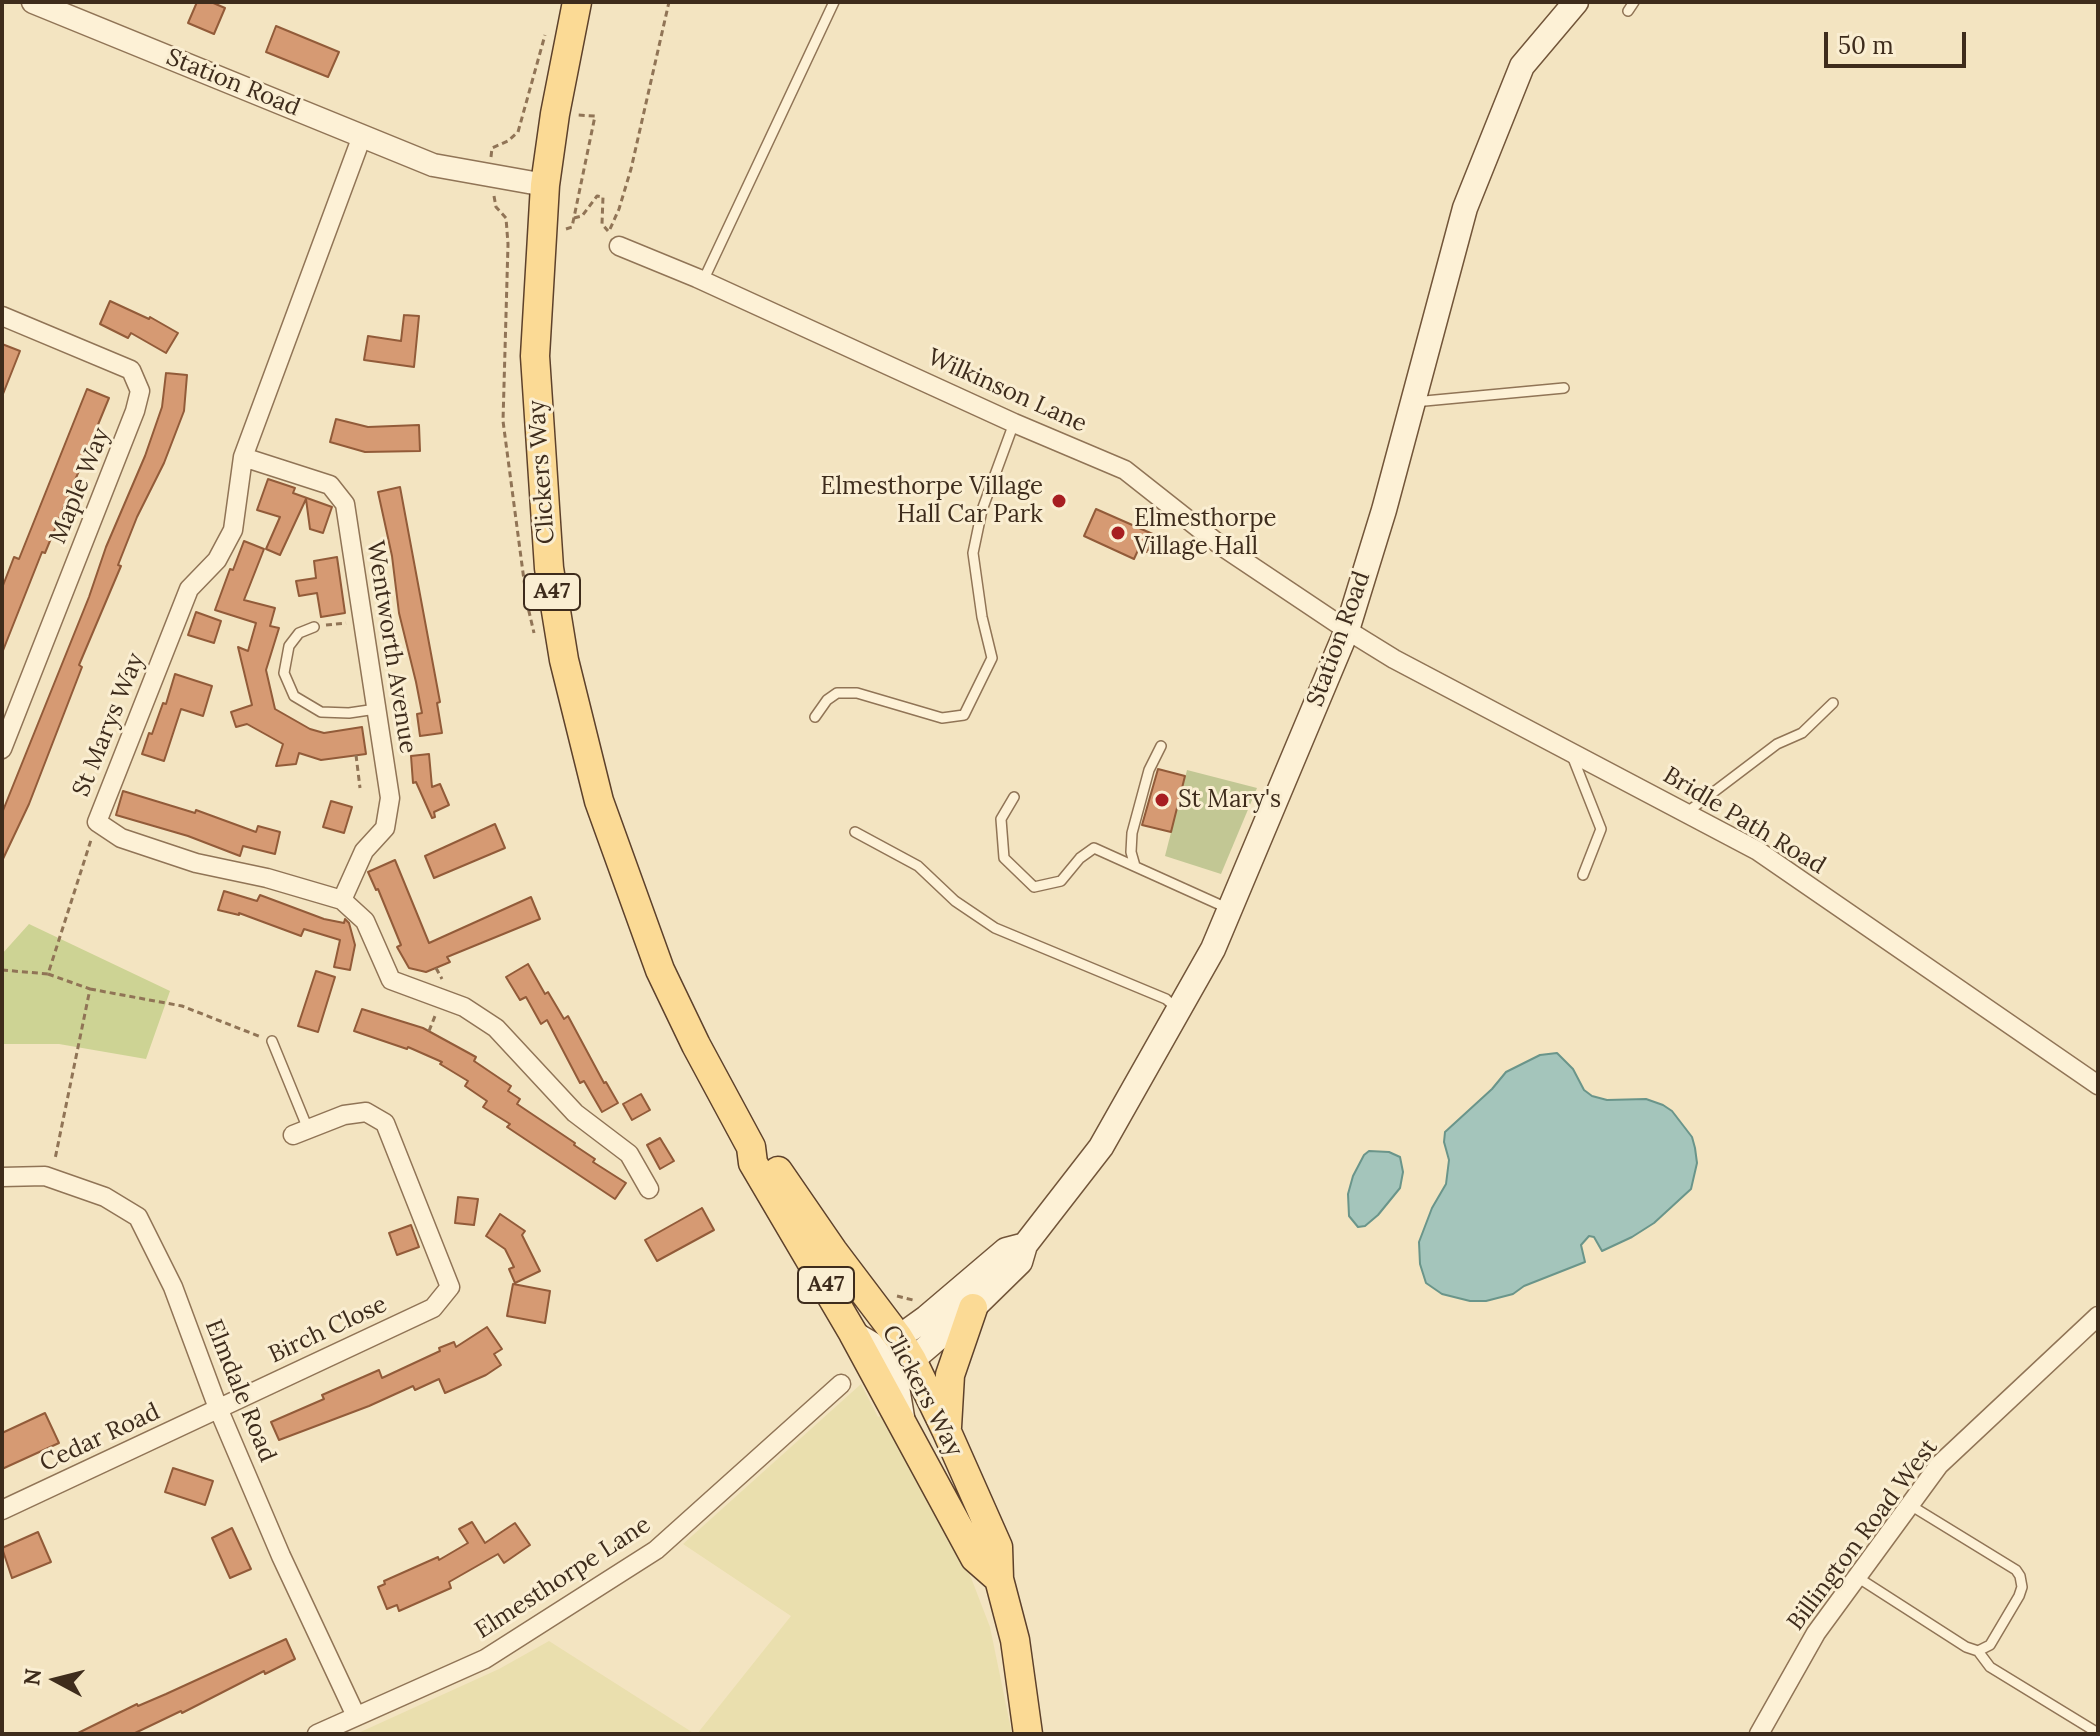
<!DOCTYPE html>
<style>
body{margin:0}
#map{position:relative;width:2100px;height:1736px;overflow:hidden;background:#f3e4c1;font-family:Lora,serif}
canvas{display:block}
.frame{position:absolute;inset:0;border:4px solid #3e2c1c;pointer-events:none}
.north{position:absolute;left:16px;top:1640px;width:80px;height:80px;-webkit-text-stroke:6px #faeed2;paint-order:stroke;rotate:277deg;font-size:22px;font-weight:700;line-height:32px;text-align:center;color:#3e2c1c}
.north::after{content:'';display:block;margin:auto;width:28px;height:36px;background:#3e2c1c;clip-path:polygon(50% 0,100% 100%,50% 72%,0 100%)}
.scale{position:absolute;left:1824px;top:32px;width:142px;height:36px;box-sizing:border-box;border:4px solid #3e2c1c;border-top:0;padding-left:10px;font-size:24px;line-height:28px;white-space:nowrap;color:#3e2c1c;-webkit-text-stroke:6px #faeed2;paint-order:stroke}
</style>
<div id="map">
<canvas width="2100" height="1736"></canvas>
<div class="frame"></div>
<div class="north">N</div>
<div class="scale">50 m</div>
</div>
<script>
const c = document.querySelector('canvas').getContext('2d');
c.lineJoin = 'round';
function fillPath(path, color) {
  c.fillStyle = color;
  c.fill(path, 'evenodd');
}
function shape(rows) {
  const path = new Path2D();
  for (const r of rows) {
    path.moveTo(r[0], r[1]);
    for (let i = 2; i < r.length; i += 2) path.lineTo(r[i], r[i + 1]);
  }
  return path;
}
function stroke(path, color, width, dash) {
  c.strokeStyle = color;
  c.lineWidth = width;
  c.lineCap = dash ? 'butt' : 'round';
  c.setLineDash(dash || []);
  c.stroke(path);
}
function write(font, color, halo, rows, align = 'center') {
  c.font = font + ' Lora,serif';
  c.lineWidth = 6;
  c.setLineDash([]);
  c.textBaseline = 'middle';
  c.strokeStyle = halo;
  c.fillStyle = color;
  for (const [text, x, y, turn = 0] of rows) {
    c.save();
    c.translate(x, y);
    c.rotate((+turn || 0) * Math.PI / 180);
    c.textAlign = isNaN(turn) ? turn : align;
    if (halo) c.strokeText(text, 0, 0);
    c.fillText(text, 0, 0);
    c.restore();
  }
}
const farmland = shape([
 [861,1384,878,1417,886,1414,965,1562,990,1627,1012,1734,697,1734,791,1616,683,1544],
 [549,1641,695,1734,356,1734,499,1669]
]);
const green = shape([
 [29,924,170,991,146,1059,59,1044,2,1044,2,954]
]);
const cemetery = shape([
 [1187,770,1257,788,1221,874,1165,856]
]);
const water = shape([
 [1557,1053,1573,1069,1584,1090,1592,1096,1607,1100,1646,1099,1663,1105,1672,1111,1692,1137,1695,1148,1697,1163,1691,1189,1654,1223,1632,1237,1602,1251,1594,1237,1589,1236,1581,1245,1585,1262,1524,1286,1513,1294,1486,1301,1470,1301,1442,1294,1426,1283,1420,1264,1419,1242,1432,1208,1446,1184,1449,1160,1444,1142,1445,1132,1492,1089,1506,1072,1540,1055,1557,1053],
 [1369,1151,1389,1152,1400,1157,1403,1172,1400,1188,1378,1215,1365,1226,1358,1227,1349,1216,1348,1194,1353,1176,1364,1155,1369,1151]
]);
const building = shape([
 [197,2,211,2,225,8,214,34,188,23,197,2],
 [276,26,339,52,328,77,266,52,276,26],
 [110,301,149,319,150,317,178,333,166,353,131,333,128,338,100,324,110,301],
 [404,315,419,316,414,367,364,360,368,336,401,341,404,315],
 [2,344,20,351,3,394,2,394,2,344],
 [166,373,187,375,184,411,164,463,137,517,118,565,121,566,79,665,82,667,29,804,2,861,2,813,89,597,106,547,145,456,162,407,166,373],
 [87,389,109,398,45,553,42,552,2,653,2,588,14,557,19,559,87,389],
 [336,419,368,427,419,425,420,451,365,452,330,442,336,419],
 [268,479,295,488,293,493,332,507,323,533,310,529,306,499,280,555,266,549,280,517,257,510,268,479],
 [400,487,440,702,437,703,442,733,420,736,417,714,422,713,416,682,399,613,392,556,378,492,400,487],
 [1096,509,1155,535,1147,552,1139,548,1134,559,1084,536,1096,509],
 [244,541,264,549,244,600,275,608,270,626,279,628,266,670,275,709,310,729,324,733,362,727,366,754,321,760,299,753,296,764,276,766,283,744,247,724,236,727,231,712,252,705,238,647,248,651,256,623,215,610,230,569,233,570,244,541],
 [337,557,345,613,321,617,317,593,299,596,296,581,316,578,314,561,337,557],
 [196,612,221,621,214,643,188,635,196,612],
 [175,674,212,686,203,716,181,709,164,761,142,754,149,733,152,734,163,703,166,704,175,674],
 [429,754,432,787,440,784,449,805,434,812,435,817,432,818,416,782,413,783,411,756,429,754],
 [1158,769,1185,776,1171,832,1142,825,1158,769],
 [123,791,195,813,196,810,256,832,258,826,280,832,275,854,243,846,240,856,188,836,116,815,123,791],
 [331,801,352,807,344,833,323,827,331,801],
 [495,824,505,848,434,878,425,856,495,824],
 [395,860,429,943,531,897,540,919,447,957,450,962,426,972,409,968,397,947,401,945,378,889,376,890,368,872,395,860],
 [224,891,257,901,260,895,324,919,344,923,345,919,349,923,355,945,350,970,334,967,340,940,304,929,301,936,239,913,239,915,218,910,224,891],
 [528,964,545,994,548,992,564,1019,568,1016,604,1083,606,1082,618,1103,602,1112,584,1081,580,1083,547,1020,541,1024,526,997,520,1000,506,977,528,964],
 [316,971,335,977,318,1032,298,1026,316,971],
 [362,1009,423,1028,476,1057,474,1061,511,1086,508,1091,520,1099,517,1104,575,1143,574,1145,595,1159,593,1162,626,1183,615,1199,507,1127,510,1124,483,1107,487,1101,465,1086,468,1081,440,1064,442,1062,408,1047,407,1049,354,1031,362,1009],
 [641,1094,650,1110,632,1120,623,1104,641,1094],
 [660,1138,674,1161,660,1169,647,1145,660,1138],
 [458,1197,478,1199,474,1225,455,1223,458,1197],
 [702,1208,714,1230,657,1261,645,1240,702,1208],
 [500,1214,525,1231,522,1235,540,1271,515,1283,509,1269,514,1267,505,1249,486,1236,500,1214],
 [411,1225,419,1247,397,1255,389,1233,411,1225],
 [513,1284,550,1291,545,1323,507,1316,513,1284],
 [487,1327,502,1349,494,1354,501,1365,486,1375,445,1393,439,1379,415,1390,413,1386,369,1406,279,1440,271,1422,324,1399,322,1395,379,1370,382,1378,440,1351,439,1348,454,1342,456,1347,487,1327],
 [45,1413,59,1443,2,1469,2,1433,45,1413],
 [173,1468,213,1481,205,1505,165,1492,173,1468],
 [472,1522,485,1543,515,1523,530,1545,504,1563,498,1554,449,1582,451,1588,399,1611,397,1605,387,1609,378,1587,385,1584,384,1581,438,1557,439,1560,468,1543,459,1529,472,1522],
 [232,1528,251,1569,230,1578,212,1538,232,1528],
 [38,1532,51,1562,12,1578,2,1548,38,1532],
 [286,1639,295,1659,265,1674,264,1671,182,1713,181,1711,133,1734,76,1734,137,1704,138,1706,166,1694,286,1639]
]);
const path = shape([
 [491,157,492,148,508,141,518,132,545,35],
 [494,196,496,207,506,218,508,244,503,421,527,603,534,633],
 [574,218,582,216,597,196,603,197,602,224,608,231],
 [566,229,572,227,595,116,578,115],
 [610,229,619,209,631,169,669,2],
 [326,625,346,623],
 [356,755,360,788],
 [436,968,442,979],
 [2,970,48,974,91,840],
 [48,974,90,989,55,1159],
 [90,989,182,1006,261,1037],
 [429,1031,435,1016],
 [897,1296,913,1300]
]);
const service = shape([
 [1628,11,1634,2],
 [703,281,834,2],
 [1414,402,1564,388],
 [314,627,299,633,289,646,284,673,294,696,321,712,349,713,376,709],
 [815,717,827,700,837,693,857,693,942,718,964,715,992,658,982,617,973,553,982,510,1014,423],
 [1571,753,1601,829,1583,875],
 [1014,797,1001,819,1004,858,1034,887,1061,881,1080,858,1094,848,1227,908],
 [1686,813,1777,744,1802,733,1833,703],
 [855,832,918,866,955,901,995,928,1166,999,1176,1008],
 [1135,866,1131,852,1132,833,1149,770,1161,746],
 [272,1041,308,1129],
 [1857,1577,1966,1647,1978,1651,1990,1645,2019,1596,2022,1587,2020,1576,2016,1570,1910,1505],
 [1978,1651,1990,1667,2098,1733]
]);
const minor = shape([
 [362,136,243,457,233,530,217,560,189,589,97,822,121,838,196,863,267,878,342,900,365,921,391,980,464,1007,496,1028,575,1113,629,1154,649,1189],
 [619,246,697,278,1014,423,1125,470,1220,545,1347,630,1394,659,1758,851,2098,1085],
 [2,316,131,370,140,391,135,411,2,749],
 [243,457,330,485,345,504,390,798,385,828,364,851,342,900],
 [2,1177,45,1176,105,1197,138,1217,173,1287,218,1408,281,1556,356,1716],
 [2,1510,433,1308,450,1287,385,1123,366,1112,344,1115,293,1135],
 [317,1734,485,1659,656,1550,841,1384],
 [1759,1734,1816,1633,1939,1465,2098,1316]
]);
const tertiary = shape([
 [33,2,433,165,545,185]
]);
const secondary = shape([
 [853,1333,900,1361,912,1360,973,1308,1020,1262,1025,1245,1101,1147,1213,949,1347,630,1384,510,1465,208,1522,66,1576,2],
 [902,1417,892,1357,894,1341,926,1318,1006,1250,1025,1245]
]);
const primary = shape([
 [577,2,555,114,545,185,535,356,549,568,564,660,599,801,660,970,696,1045,751,1147,753,1163,853,1333,975,1558,999,1579],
 [778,1171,833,1251,898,1337,912,1360,947,1432,998,1547,999,1579,1015,1640,1028,1734],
 [947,1427,950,1375,973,1308]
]);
const markers = [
 [1059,501,8,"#a71e21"],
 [1118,533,8,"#a71e21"],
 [1162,800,8,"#a71e21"]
];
const shields = [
 [552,592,56],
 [826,1285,56]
];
const shieldNames = [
 ["A47",552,592],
 ["A47",826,1285]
];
const streetNames = [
 ["Station Road",233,83,22],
 ["Wilkinson Lane",1007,391,24],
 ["Clickers Way",542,472,-94],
 ["Maple Way",80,486,-68],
 ["Station Road",1339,639,-70],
 ["Wentworth Avenue",391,647,81],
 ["St Marys Way",109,725,-68],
 ["Bridle Path Road",1744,821,31],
 ["Birch Close",328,1330,-25],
 ["Elmdale Road",240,1391,68],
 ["Clickers Way",922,1391,62],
 ["Cedar Road",100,1438,-25],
 ["Billington Road West",1863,1535,-53],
 ["Elmesthorpe Lane",563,1578,-33]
];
const poiNames = [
 ["Elmesthorpe Village",1043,487,"right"],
 ["Hall Car Park",1043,515,"right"],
 ["Elmesthorpe",1134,519],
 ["Village Hall",1134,547],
 ["St Mary's",1178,800]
];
fillPath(farmland, '#eadfae');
fillPath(green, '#cdd394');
fillPath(cemetery, '#c2c794');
fillPath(water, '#a4c5bb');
stroke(water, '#6a958a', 2);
fillPath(building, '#d69a73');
stroke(building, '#925b39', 2);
stroke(service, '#907456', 12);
stroke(minor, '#907456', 21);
stroke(tertiary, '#907456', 25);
stroke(secondary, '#725539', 27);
stroke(primary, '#5d412b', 31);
stroke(path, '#907456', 3, [6, 4]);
stroke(service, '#fdf1d6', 9);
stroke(minor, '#fdf1d6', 18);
stroke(tertiary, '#fdf1d6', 22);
stroke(secondary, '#fdf1d6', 24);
stroke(primary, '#fbda95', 28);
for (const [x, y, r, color] of markers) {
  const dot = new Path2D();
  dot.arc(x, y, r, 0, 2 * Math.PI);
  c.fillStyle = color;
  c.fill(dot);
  stroke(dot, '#faeed2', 3);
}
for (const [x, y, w] of shields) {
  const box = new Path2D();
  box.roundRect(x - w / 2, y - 18, w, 36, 6);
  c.fillStyle = '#faeed2';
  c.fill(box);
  stroke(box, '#3e2c1c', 2);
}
write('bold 22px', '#3e2c1c', null, shieldNames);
write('24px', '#3e2c1c', '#faeed2', streetNames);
write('24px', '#3e2c1c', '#faeed2', poiNames, 'left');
</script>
